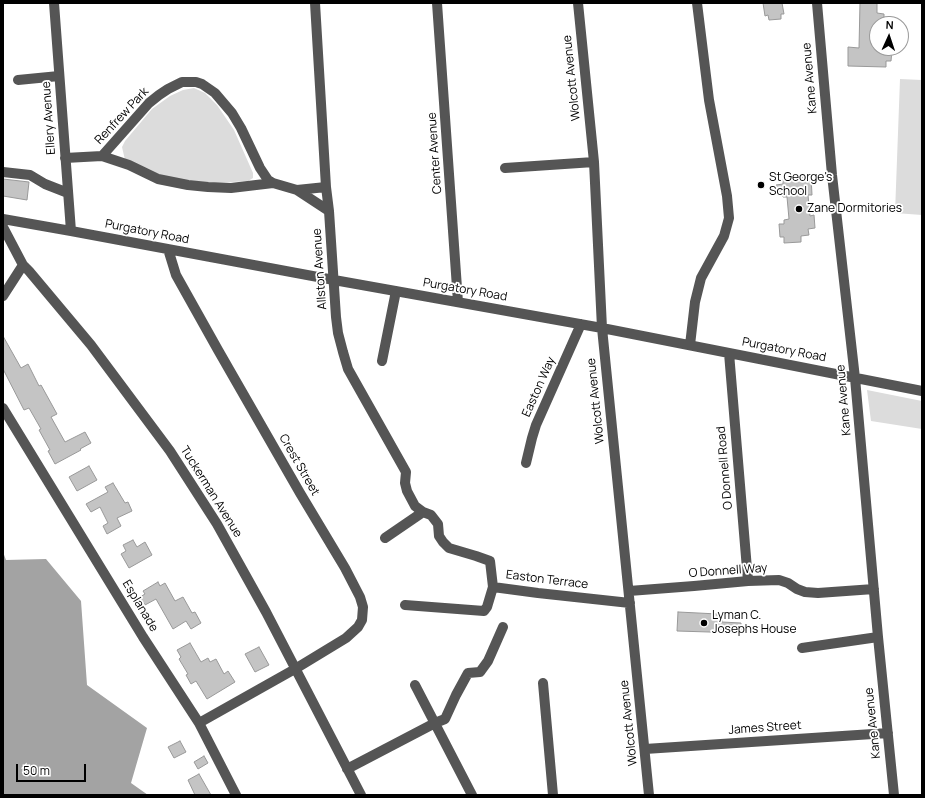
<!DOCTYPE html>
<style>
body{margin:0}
#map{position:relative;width:925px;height:798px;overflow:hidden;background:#fff;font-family:Manrope,sans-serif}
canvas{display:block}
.frame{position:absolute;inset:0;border:4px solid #000;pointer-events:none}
.north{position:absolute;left:869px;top:16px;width:40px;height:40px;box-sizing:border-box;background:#fff;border:1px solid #999;border-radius:50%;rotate:3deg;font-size:11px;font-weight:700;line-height:16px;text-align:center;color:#000}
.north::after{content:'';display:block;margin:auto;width:14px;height:18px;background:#000;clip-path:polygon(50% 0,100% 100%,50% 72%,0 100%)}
.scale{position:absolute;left:16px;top:764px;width:70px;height:18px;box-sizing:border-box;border:2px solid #000;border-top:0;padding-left:5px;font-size:12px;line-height:14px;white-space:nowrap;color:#000;-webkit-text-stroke:3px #fff;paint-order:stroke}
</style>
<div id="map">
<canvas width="925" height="798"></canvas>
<div class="frame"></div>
<div class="north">N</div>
<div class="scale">50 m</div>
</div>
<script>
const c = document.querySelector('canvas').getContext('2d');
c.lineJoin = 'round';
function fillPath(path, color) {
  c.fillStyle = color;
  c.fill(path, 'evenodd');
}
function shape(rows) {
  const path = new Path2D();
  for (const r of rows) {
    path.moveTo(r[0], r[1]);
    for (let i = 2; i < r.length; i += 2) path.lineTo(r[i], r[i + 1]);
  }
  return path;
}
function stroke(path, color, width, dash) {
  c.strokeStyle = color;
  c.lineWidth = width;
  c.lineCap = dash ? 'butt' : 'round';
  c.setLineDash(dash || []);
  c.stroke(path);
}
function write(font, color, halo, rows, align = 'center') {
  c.font = font + ' Manrope,sans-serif';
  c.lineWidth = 3.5;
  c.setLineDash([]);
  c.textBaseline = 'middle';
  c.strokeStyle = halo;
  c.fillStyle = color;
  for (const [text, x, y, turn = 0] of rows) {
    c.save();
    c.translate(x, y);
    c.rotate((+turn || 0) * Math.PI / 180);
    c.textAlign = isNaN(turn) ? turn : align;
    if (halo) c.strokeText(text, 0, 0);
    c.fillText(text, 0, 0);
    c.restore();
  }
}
const green = shape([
 [900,79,922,80,922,215,895,213],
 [194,88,205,93,217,105,234,130,253,173,253,178,248,181,216,183,191,181,157,174,125,160,122,147,125,141,152,109,170,96,183,90],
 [867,390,922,401,922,429,871,421]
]);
const water = shape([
 [3,552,6,560,46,559,81,601,87,685,147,728,131,783,148,795,3,795]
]);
const building = shape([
 [763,3,782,3,784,14,781,14,781,19,769,20,768,15,765,16,763,3],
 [860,3,877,3,877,13,884,14,884,24,877,24,877,48,892,50,891,61,886,61,886,67,848,66,848,47,859,48,860,3],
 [811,176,812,195,808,195,810,216,814,215,815,228,808,229,809,235,801,236,801,242,784,243,784,237,780,237,779,224,784,224,784,220,789,219,787,197,783,197,782,193,776,194,776,185,783,184,783,179,811,176],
 [3,179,29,182,27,200,3,196,3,179],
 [3,336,21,368,28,364,39,386,41,385,57,414,51,417,65,442,85,432,91,443,80,449,81,450,55,464,48,451,50,450,39,430,41,429,29,408,24,410,3,369,3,336],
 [89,466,97,480,77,491,69,477,89,466],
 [113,483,125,503,128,502,132,511,117,518,121,526,107,534,103,526,108,523,100,507,91,512,86,504,108,492,105,487,113,483],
 [133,540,137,547,145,542,152,555,129,568,121,554,126,551,123,545,133,540],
 [158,582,160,586,165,583,175,601,183,597,192,613,195,612,201,623,191,629,186,621,173,629,156,599,145,605,140,597,145,594,143,591,158,582],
 [678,612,718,614,718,620,722,620,722,622,741,623,741,633,677,631,678,612],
 [190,643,201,662,208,658,210,662,216,659,224,674,228,671,235,682,207,699,196,681,191,684,186,675,188,674,179,659,181,657,177,650,190,643],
 [259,647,269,665,255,672,245,654,259,647],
 [180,741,186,752,174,758,168,747,180,741],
 [204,756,208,763,198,769,194,762,204,756],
 [199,774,211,795,195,795,188,780,199,774]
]);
const minor = shape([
 [54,3,71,231],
 [315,3,326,187,329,211,336,317,338,333,343,352,348,369,406,472,405,483,407,491,415,506,423,512,431,515,438,524,439,536,443,542,449,548,476,556,490,561,493,587,487,607,484,611,405,605],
 [437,3,458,302],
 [578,3,594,162,602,328,649,795],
 [817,3,832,175,855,378,878,637,894,795],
 [18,80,59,76],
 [102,156,149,103,159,95,168,89,182,82,196,82,202,84,215,93,232,113,241,128,260,168,268,180,273,183,297,190,329,211],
 [65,158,102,156,129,165,158,179,188,185,208,187,231,188,273,183],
 [505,168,594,162],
 [3,172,30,175,45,184,68,193],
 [297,190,326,187],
 [3,219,71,231,334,280,602,328,922,391],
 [3,227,23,265,29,271,91,345,170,451,217,524,266,612,361,795],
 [168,249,176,275,218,350,300,493,345,568,360,597,363,607,362,620,358,627,346,638,295,669,199,723],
 [3,296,23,265],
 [690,345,695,302,701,278,724,236,729,218,727,196,709,100,697,3],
 [729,353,748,581],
 [382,361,396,291],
 [3,408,143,637,199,723,236,795],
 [526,463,532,438,536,425,581,324],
 [385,538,423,512],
 [493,587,538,593,630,603],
 [629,591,694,586,748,581,779,580,788,583,797,589,805,592,818,593,874,589],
 [802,648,878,637],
 [543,683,553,795],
 [415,685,472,795],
 [645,749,888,733],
 [347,769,435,723,445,719,456,695,468,673,480,672,488,661,503,627]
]);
const markers = [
 [761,185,4,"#000"],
 [799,209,4,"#000"],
 [704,623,4,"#000"]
];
const streetNames = [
 ["Wolcott Avenue",572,78,-96],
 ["Kane Avenue",810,78,-95],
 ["Renfrew Park",122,116,-47],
 ["Ellery Avenue",49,118,-94],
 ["Center Avenue",435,153,-94],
 ["Purgatory Road",147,232,11],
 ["Allston Avenue",320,269,-94],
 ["Purgatory Road",465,290,10],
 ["Purgatory Road",784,350,11],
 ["Easton Way",539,387,-66],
 ["Kane Avenue",844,400,-95],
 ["Wolcott Avenue",596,401,-96],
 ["Crest Street",299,465,60],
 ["O Donnell Road",725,468,-95],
 ["Tuckerman Avenue",211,492,58],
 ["O Donnell Way",728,571,-4],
 ["Easton Terrace",547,580,7],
 ["Esplanade",140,606,59],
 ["Wolcott Avenue",629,723,-96],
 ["Kane Avenue",873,723,-96],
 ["James Street",765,728,-4]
];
const poiNames = [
 ["St George's",769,178],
 ["School",769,192],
 ["Zane Dormitories",807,209],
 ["Lyman C.",712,616],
 ["Josephs House",712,630]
];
fillPath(green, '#dcdcdc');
fillPath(water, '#a3a3a3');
fillPath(building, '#c4c4c4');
stroke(building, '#999', 1);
stroke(minor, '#555', 10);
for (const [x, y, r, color] of markers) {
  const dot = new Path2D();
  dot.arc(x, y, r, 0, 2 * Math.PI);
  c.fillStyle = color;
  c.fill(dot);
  stroke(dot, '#fff', 1.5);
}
write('12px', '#000', '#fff', streetNames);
write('12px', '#000', '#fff', poiNames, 'left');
</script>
